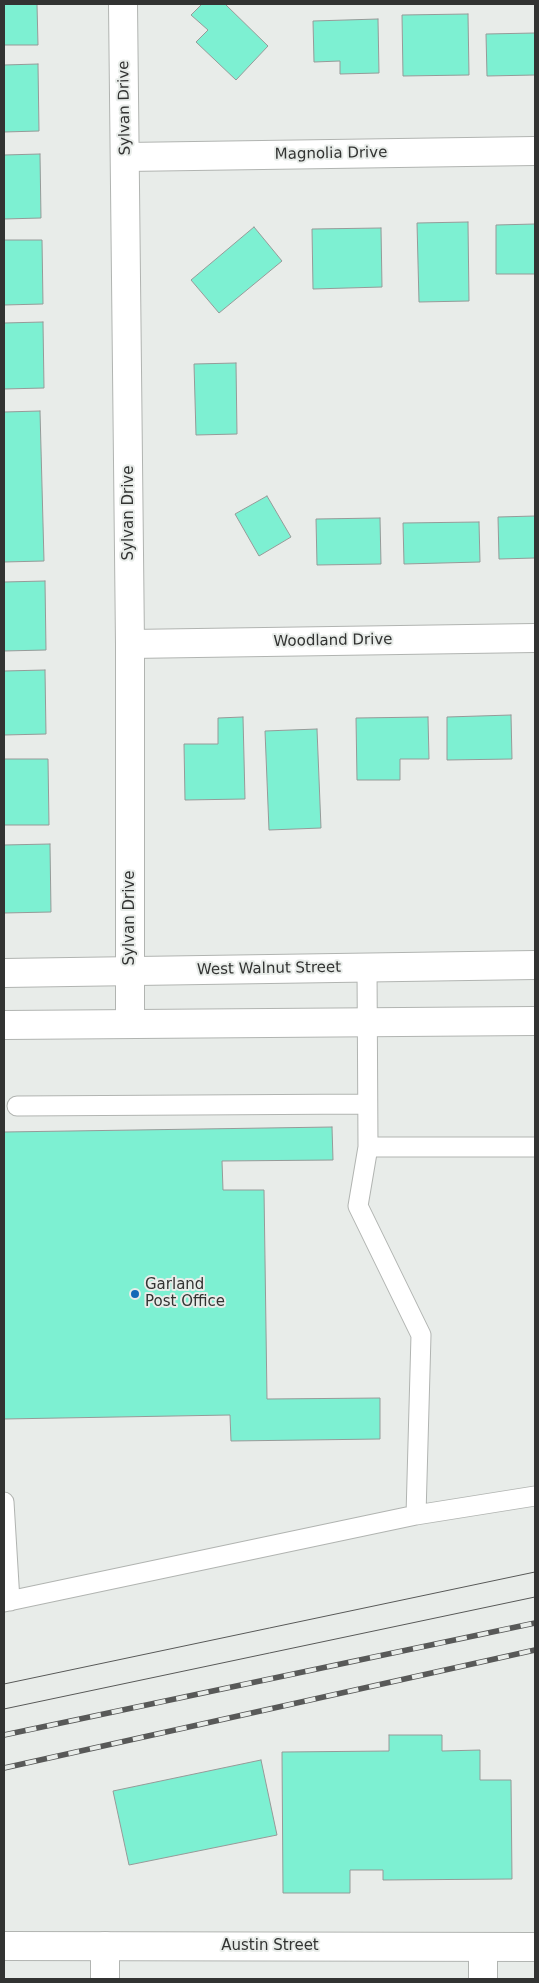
<!DOCTYPE html>
<style>
body{margin:0}
#map{position:relative;width:539px;height:1983px;overflow:hidden;background:#e8ece9;font-family:"DejaVu Sans",sans-serif}
canvas{display:block}
.frame{position:absolute;inset:0;border:5px solid #323332;pointer-events:none}
</style>
<div id="map">
<canvas width="539" height="1983"></canvas>
<div class="frame"></div>
</div>
<script>
const c = document.querySelector('canvas').getContext('2d');
c.lineJoin = 'round';
function fillPath(path, color) {
  c.fillStyle = color;
  c.fill(path, 'evenodd');
}
function shape(rows) {
  const path = new Path2D();
  for (const r of rows) {
    path.moveTo(r[0], r[1]);
    for (let i = 2; i < r.length; i += 2) path.lineTo(r[i], r[i + 1]);
  }
  return path;
}
function stroke(path, color, width, dash) {
  c.strokeStyle = color;
  c.lineWidth = width;
  c.lineCap = dash ? 'butt' : 'round';
  c.setLineDash(dash || []);
  c.stroke(path);
}
function write(font, color, halo, rows, align = 'center') {
  c.font = font + ' "DejaVu Sans",sans-serif';
  c.lineWidth = 4;
  c.setLineDash([]);
  c.textBaseline = 'middle';
  c.strokeStyle = halo;
  c.fillStyle = color;
  for (const [text, x, y, turn = 0] of rows) {
    c.save();
    c.translate(x, y);
    c.rotate((+turn || 0) * Math.PI / 180);
    c.textAlign = isNaN(turn) ? turn : align;
    if (halo) c.strokeText(text, 0, 0);
    c.fillText(text, 0, 0);
    c.restore();
  }
}
const building = shape([
 [4,4,37,4,38,45,4,45,4,4],
 [202,4,225,4,268,46,236,80,196,42,208,30,191,15,202,4],
 [468,14,469,75,403,76,402,15,468,14],
 [378,19,379,73,340,74,340,61,314,62,313,21,378,19],
 [535,33,535,75,487,76,486,34,535,33],
 [38,64,39,131,4,132,4,65,38,64],
 [40,154,41,218,4,219,4,155,40,154],
 [468,222,469,301,419,302,417,223,468,222],
 [535,224,535,274,496,274,496,225,535,224],
 [254,227,282,261,219,313,191,280,254,227],
 [381,228,382,287,313,289,312,229,381,228],
 [4,240,42,240,43,304,4,305,4,240],
 [43,322,44,388,4,389,4,323,43,322],
 [236,363,237,434,196,435,194,364,236,363],
 [40,411,44,561,4,562,4,412,40,411],
 [267,496,291,537,259,556,235,514,267,496],
 [535,516,535,558,499,559,498,517,535,516],
 [380,518,381,564,317,565,316,519,380,518],
 [479,522,480,562,404,564,403,523,479,522],
 [45,581,46,650,4,651,4,582,45,581],
 [45,670,46,734,4,735,4,671,45,670],
 [511,715,512,759,447,760,447,717,511,715],
 [243,717,245,799,185,800,184,744,218,744,218,718,243,717],
 [428,717,429,759,400,759,400,780,357,780,356,718,428,717],
 [317,729,321,828,269,830,265,731,317,729],
 [4,759,48,759,49,825,4,825,4,759],
 [50,844,51,912,4,913,4,845,50,844],
 [332,1127,333,1160,222,1161,223,1190,264,1190,267,1399,380,1398,380,1439,231,1441,230,1415,4,1419,4,1132,332,1127],
 [389,1735,442,1735,442,1751,480,1750,480,1780,511,1780,512,1879,383,1880,383,1870,350,1870,350,1893,283,1893,282,1752,389,1751,389,1735],
 [261,1760,277,1835,129,1865,113,1791,261,1760]
]);
const service = shape([
 [367,967,368,1147,535,1147],
 [17,1106,367,1104],
 [4,1502,10,1601],
 [416,1515,535,1496],
 [4,1602,416,1515,421,1335,358,1206,368,1147]
]);
const minor = shape([
 [126,157,535,151],
 [130,644,535,638],
 [105,1946,105,1979],
 [483,1947,483,1979]
]);
const tertiary = shape([
 [123,4,130,644,130,1022],
 [4,1946,535,1947]
]);
const secondary = shape([
 [4,973,535,965],
 [4,1025,535,1021]
]);
const tram = shape([
 [4,1684,535,1572],
 [4,1709,535,1597]
]);
const rail = shape([
 [4,1735,535,1623],
 [4,1768,535,1650]
]);
const markers = [
 [135,1294,5,"#1568b7"]
];
const streetNames = [
 ["Sylvan Drive",125,108,-91],
 ["Magnolia Drive",331,154,-1],
 ["Sylvan Drive",129,513,-90],
 ["Woodland Drive",333,641,-1],
 ["Sylvan Drive",130,918,-90],
 ["West Walnut Street",269,969,-1],
 ["Austin Street",270,1946]
];
const poiNames = [
 ["Garland",145,1285],
 ["Post Office",145,1302]
];
fillPath(building, '#7df0d2');
stroke(building, '#969a98', 1);
stroke(service, '#b1b4b1', 21);
stroke(minor, '#b1b4b1', 30);
stroke(tertiary, '#b1b4b1', 30);
stroke(secondary, '#b1b4b1', 30);
stroke(service, '#fff', 19);
stroke(minor, '#fff', 28);
stroke(tertiary, '#fff', 28);
stroke(secondary, '#fff', 28);
stroke(tram, '#585958', 1);
stroke(rail, '#585958', 5.5);
stroke(rail, '#e8ece9', 4, [11]);
for (const [x, y, r, color] of markers) {
  const dot = new Path2D();
  dot.arc(x, y, r, 0, 2 * Math.PI);
  c.fillStyle = color;
  c.fill(dot);
  stroke(dot, '#e8ece9', 2);
}
write('15px', '#323332', '#e8ece9', streetNames);
write('15px', '#323332', '#e8ece9', poiNames, 'left');
</script>
